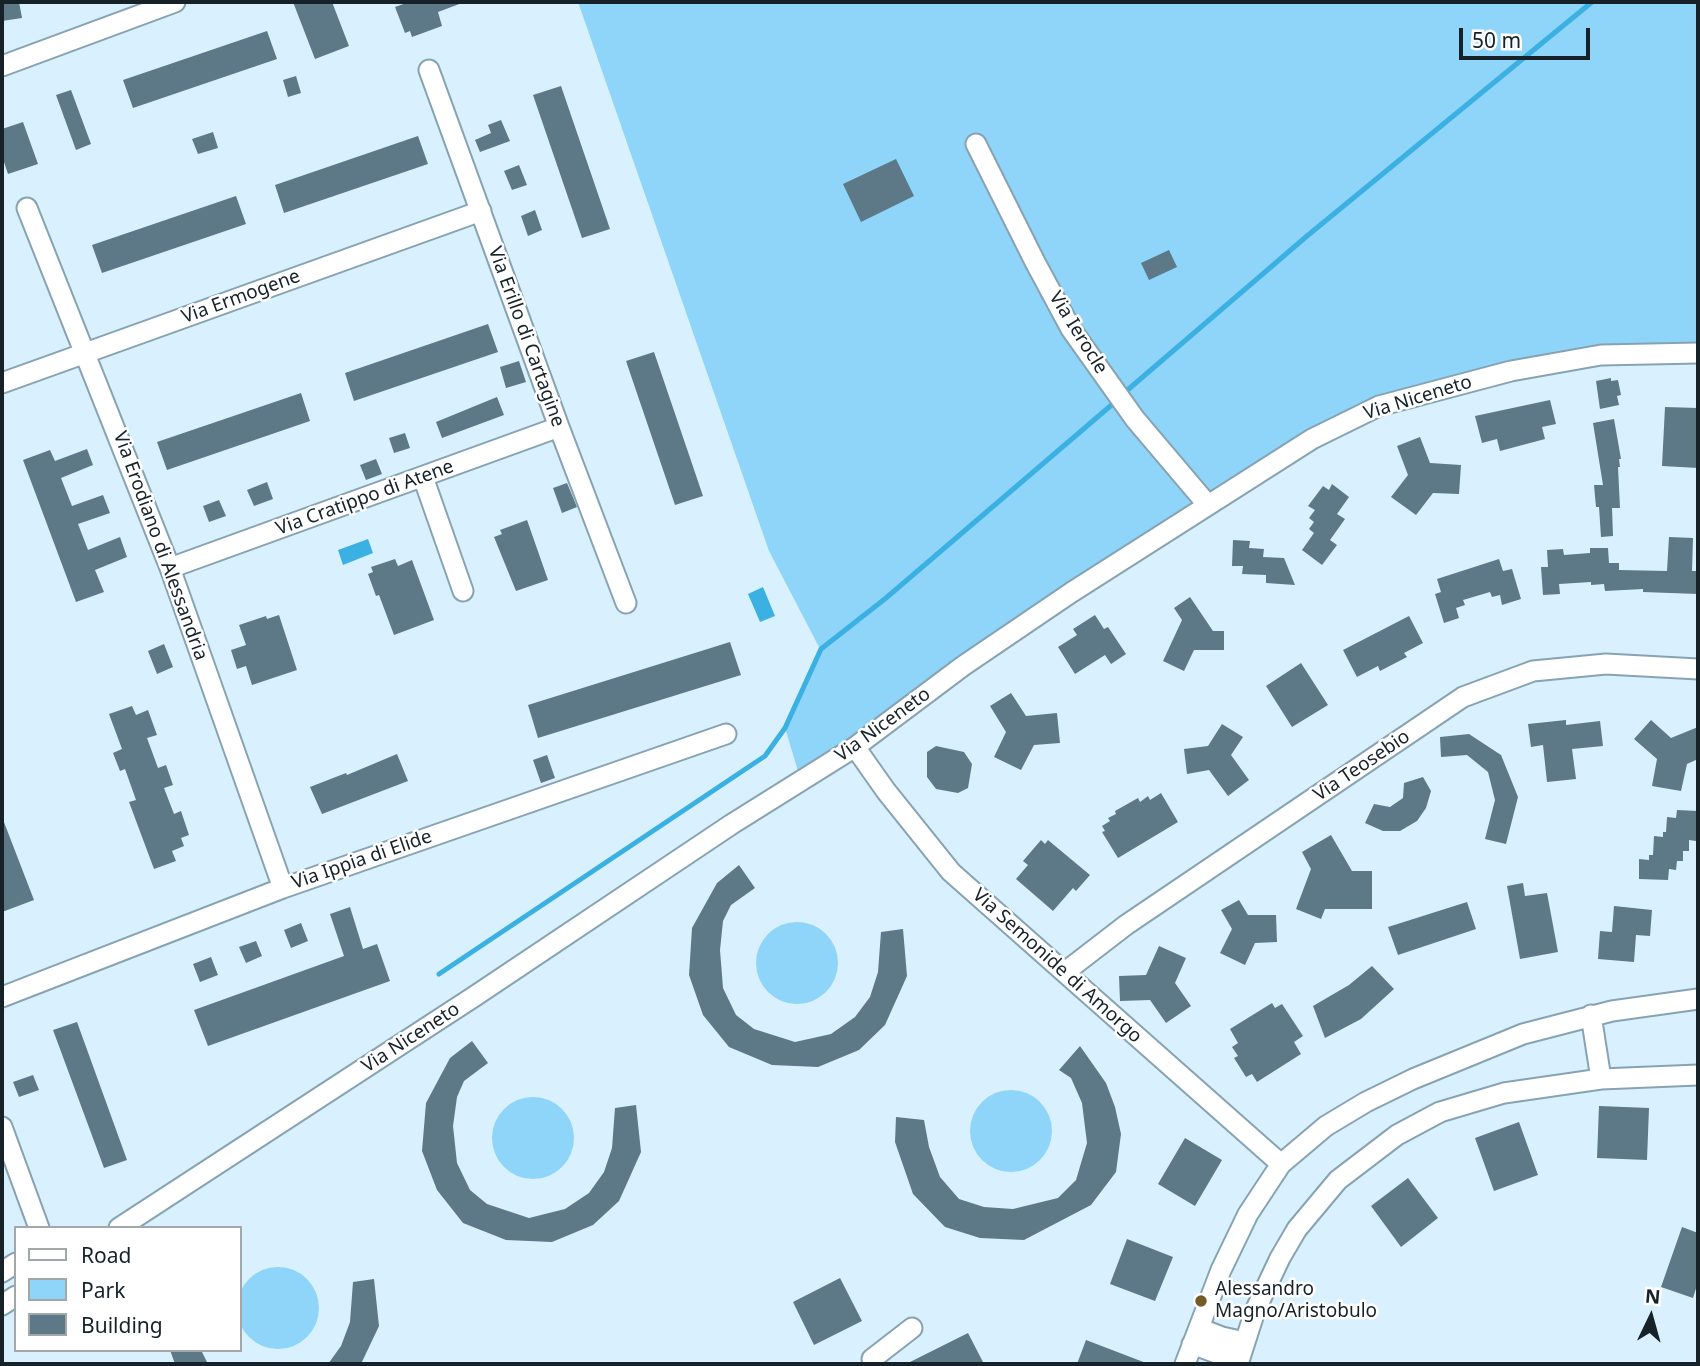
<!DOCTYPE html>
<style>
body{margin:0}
#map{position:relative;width:1700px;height:1366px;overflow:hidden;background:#d9f1fe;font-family:"Noto Sans",sans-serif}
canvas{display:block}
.frame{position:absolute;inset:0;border:4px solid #172228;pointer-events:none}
.legend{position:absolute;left:14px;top:1226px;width:228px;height:126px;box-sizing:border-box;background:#fff;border:2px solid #a2a7a9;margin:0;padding:9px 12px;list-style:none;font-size:21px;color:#172228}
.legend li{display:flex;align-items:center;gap:14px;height:35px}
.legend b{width:35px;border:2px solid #a2a7a9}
.north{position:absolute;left:1616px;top:1282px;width:70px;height:70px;-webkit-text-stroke:5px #fff;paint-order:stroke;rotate:5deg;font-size:19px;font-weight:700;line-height:28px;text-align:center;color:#172228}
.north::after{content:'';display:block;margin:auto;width:24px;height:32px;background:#172228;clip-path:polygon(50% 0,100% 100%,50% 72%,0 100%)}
.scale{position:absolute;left:1459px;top:28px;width:131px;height:32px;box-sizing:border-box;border:4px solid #172228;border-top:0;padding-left:9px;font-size:21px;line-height:24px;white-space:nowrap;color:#172228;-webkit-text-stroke:5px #fff;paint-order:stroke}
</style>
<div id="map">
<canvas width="1700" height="1366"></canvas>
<div class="frame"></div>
<ul class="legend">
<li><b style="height:9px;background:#fff"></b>Road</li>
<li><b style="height:19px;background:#8fd5f9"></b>Park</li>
<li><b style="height:19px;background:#5d7886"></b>Building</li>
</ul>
<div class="north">N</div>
<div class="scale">50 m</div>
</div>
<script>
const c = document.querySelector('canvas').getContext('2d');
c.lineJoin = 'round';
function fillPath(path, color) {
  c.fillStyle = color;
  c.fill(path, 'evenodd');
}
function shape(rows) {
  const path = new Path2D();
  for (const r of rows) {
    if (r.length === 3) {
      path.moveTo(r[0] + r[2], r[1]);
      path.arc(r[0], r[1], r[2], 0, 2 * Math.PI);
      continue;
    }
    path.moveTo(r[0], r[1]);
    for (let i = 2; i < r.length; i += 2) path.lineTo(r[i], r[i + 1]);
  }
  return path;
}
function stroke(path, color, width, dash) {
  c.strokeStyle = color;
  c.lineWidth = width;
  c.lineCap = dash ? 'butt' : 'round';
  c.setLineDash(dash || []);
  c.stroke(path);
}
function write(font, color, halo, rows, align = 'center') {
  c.font = font + ' "Noto Sans",sans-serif';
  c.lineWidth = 5;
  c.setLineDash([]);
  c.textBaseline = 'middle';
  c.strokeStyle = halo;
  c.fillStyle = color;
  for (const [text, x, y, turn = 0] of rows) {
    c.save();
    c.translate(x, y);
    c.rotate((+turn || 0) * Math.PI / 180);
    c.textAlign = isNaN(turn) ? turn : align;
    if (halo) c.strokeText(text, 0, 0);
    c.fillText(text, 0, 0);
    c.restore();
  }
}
const green = shape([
 [578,2,1698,2,1698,353,1511,371,1312,439,801,781,785,728,820,649,769,551],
 [797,963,41],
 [1011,1131,41],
 [533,1138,41],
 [278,1308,41]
]);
const water = shape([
 [368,539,373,553,343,565,338,550],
 [763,587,775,616,760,622,748,594]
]);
const stream = shape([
 [1124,393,1307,236,1592,2],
 [439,974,765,756,785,728,821,649,886,598,1115,402]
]);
const building = shape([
 [2,2,19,2,22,18,2,21],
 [293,2,332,2,349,46,315,59],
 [409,2,462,2,462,3,438,12,442,26,412,37,410,31,405,33,395,7],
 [267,31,277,59,133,108,123,80],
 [296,76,301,93,288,97,283,80],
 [561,86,610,229,582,238,533,95],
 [71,90,91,144,76,150,56,95],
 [501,120,510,141,480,152,475,140,491,133,488,125],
 [23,122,38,164,8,174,2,156,2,129],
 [213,132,218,148,198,154,192,139],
 [418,136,428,164,284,213,275,185],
 [896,159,914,196,861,222,843,184],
 [519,165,527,185,512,190,504,171],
 [236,196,246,224,102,273,92,245],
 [535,210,542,230,528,236,521,216],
 [1169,250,1177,267,1149,280,1141,263],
 [488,324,498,352,354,401,345,373],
 [654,352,703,496,675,505,626,361],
 [519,361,526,382,506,388,500,367],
 [1611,378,1611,381,1618,380,1621,395,1617,396,1619,405,1600,409,1596,381],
 [301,393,310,421,167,470,157,442],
 [497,397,504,415,442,438,436,422],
 [1550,400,1556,424,1542,427,1545,439,1500,451,1497,439,1482,443,1475,416],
 [1665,407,1698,408,1698,468,1662,466],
 [1614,419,1621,459,1619,459,1620,467,1618,467,1620,508,1612,508,1613,536,1601,537,1599,507,1596,507,1594,485,1603,485,1593,423],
 [405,433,410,448,394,453,389,438],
 [1420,437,1430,463,1461,465,1459,494,1433,493,1416,515,1391,497,1408,475,1397,446],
 [87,449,93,465,61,478,72,506,103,495,110,513,78,524,88,550,120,537,127,557,95,570,104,592,76,602,23,460,50,450,55,461],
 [376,459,382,474,366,480,360,465],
 [267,482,273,499,254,506,247,490],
 [567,483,577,507,562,513,553,488],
 [1332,484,1349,497,1337,514,1345,519,1330,540,1337,545,1322,565,1302,550,1314,533,1309,529,1314,522,1309,518,1315,510,1308,506,1323,486,1329,490],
 [219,500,226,516,209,522,203,506],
 [527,520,548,580,516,591,494,537,502,534,500,530],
 [1669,537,1693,538,1692,571,1698,571,1698,594,1643,592,1643,589,1605,591,1604,584,1591,585,1591,582,1559,584,1560,594,1543,595,1541,567,1548,567,1547,550,1563,549,1564,555,1590,553,1590,548,1608,548,1609,563,1619,563,1619,570,1667,571],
 [1233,540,1250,541,1249,548,1264,549,1263,557,1284,558,1295,585,1266,583,1266,575,1242,574,1243,566,1232,566],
 [395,559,398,566,412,560,434,620,394,635,379,595,376,596,368,574,373,572,371,567],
 [1499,559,1503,571,1512,569,1521,599,1502,605,1500,595,1492,597,1490,592,1463,600,1465,605,1456,608,1459,618,1444,623,1435,594,1441,592,1437,579],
 [1190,597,1213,631,1224,631,1224,650,1194,650,1184,671,1163,661,1182,620,1174,608],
 [279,615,297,670,252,685,246,666,237,669,231,650,246,645,239,625,266,616,267,619],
 [1095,615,1104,629,1108,627,1126,654,1111,664,1105,655,1075,674,1058,647,1077,635,1073,629],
 [1409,616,1423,643,1404,653,1407,657,1380,671,1378,666,1357,677,1343,650],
 [730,642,741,675,538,738,528,705],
 [164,644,173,667,157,674,148,651],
 [1301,663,1328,705,1292,727,1266,686],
 [1011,693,1026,716,1057,713,1060,743,1034,745,1021,770,994,757,1006,732,990,706],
 [132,706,136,715,148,710,157,735,147,738,158,768,166,765,173,785,164,788,174,814,181,811,189,835,181,838,184,846,172,851,176,861,154,869,129,802,136,800,125,769,120,771,113,753,122,749,109,714],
 [1566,720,1566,725,1600,721,1603,746,1572,749,1576,779,1547,782,1543,745,1531,747,1528,724],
 [1651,720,1671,738,1698,727,1698,759,1687,764,1681,791,1652,786,1657,759,1634,739],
 [1222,724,1243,737,1231,755,1249,780,1228,796,1209,770,1187,774,1184,749,1208,746],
 [1469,734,1501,755,1518,797,1506,844,1485,839,1495,800,1488,772,1467,755,1441,757,1440,737],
 [936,746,964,752,972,764,968,788,958,793,936,789,927,777,927,752],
 [397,754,408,781,322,814,310,787,346,773,347,775],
 [547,755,555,778,541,783,533,760],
 [1423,777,1431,791,1426,808,1417,821,1400,831,1383,831,1365,823,1374,804,1390,807,1403,798,1404,783],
 [1161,793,1178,822,1118,858,1102,832,1105,831,1102,826,1110,821,1108,818,1116,814,1115,811,1138,798,1140,802,1148,796,1150,800],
 [1677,810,1698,811,1696,841,1689,840,1689,851,1683,851,1683,861,1677,861,1676,870,1669,869,1668,880,1639,879,1639,859,1649,860,1649,855,1653,855,1654,836,1663,837,1663,832,1666,832,1667,817,1676,818],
 [2,817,34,900,2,912],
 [1331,835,1352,871,1372,871,1372,909,1325,909,1321,919,1296,909,1311,869,1302,852],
 [1041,840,1045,844,1048,840,1090,875,1076,891,1073,888,1053,911,1016,879,1028,865,1023,861],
 [739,865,755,888,731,905,723,921,720,950,723,988,736,1015,754,1029,795,1042,831,1034,855,1017,870,997,878,972,881,932,903,929,907,976,885,1025,859,1050,818,1067,772,1065,729,1047,703,1015,689,975,692,928,717,883],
 [1523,883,1525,896,1547,893,1558,952,1520,959,1507,886],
 [1239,900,1248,915,1276,915,1277,942,1255,943,1245,965,1220,953,1232,929,1221,910],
 [1467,902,1476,929,1398,955,1388,927],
 [1614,906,1652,910,1650,936,1636,935,1634,962,1598,959,1600,931,1612,932],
 [350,907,363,949,377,944,390,981,208,1046,194,1010,344,956,330,914],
 [301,923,308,941,291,948,284,930],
 [256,941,262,956,246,963,239,947],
 [1159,946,1186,958,1175,983,1191,1006,1166,1023,1150,1000,1120,1001,1119,976,1146,975],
 [211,957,218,975,200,982,193,964],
 [1372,966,1394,989,1361,1019,1325,1038,1313,1006,1349,985],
 [1272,1003,1275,1008,1282,1004,1303,1036,1294,1042,1301,1054,1257,1082,1252,1074,1246,1077,1234,1058,1238,1056,1232,1047,1238,1043,1230,1029],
 [77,1022,127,1160,104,1168,53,1030],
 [472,1041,488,1063,464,1081,457,1097,453,1126,457,1163,470,1190,487,1204,529,1218,565,1209,589,1193,604,1172,612,1148,615,1108,636,1105,641,1152,619,1201,593,1225,552,1242,506,1240,463,1223,437,1190,422,1151,426,1103,450,1058],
 [1080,1046,1106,1083,1115,1107,1121,1134,1116,1172,1091,1205,1024,1240,980,1238,945,1227,913,1194,895,1142,896,1117,924,1120,929,1147,940,1177,959,1199,984,1207,1013,1209,1058,1198,1076,1180,1087,1143,1082,1103,1071,1078,1059,1070],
 [33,1075,39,1090,19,1097,13,1082],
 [1599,1106,1649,1108,1647,1160,1597,1158],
 [1519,1122,1538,1175,1494,1191,1475,1138],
 [1185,1138,1222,1160,1195,1206,1158,1184],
 [1408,1178,1438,1218,1401,1247,1371,1206],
 [1682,1227,1698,1233,1698,1282,1693,1298,1661,1287],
 [1127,1239,1173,1257,1155,1301,1110,1284],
 [840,1278,862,1321,814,1345,793,1302],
 [374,1279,379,1326,361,1364,328,1364,341,1346,350,1322,353,1282],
 [968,1333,984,1364,906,1364],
 [1086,1340,1146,1363,1146,1364,1077,1364],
 [170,1350,201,1350,208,1364,175,1364]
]);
const minor = shape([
 [2,66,175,2],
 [429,70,559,427,626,603],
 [976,144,1035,262,1071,329,1135,419,1207,504],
 [27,208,170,568,283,888],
 [2,383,481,211],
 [423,477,463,591],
 [170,568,559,427],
 [855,747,886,791,951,872,1281,1164],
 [1065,972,1126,925,1463,697,1533,671,1606,664,1698,669],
 [2,997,283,888,726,734],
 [1591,1015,1601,1079],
 [2,1127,39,1228],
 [119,1228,475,996,732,824,855,747,963,666,1072,592,1312,439,1379,406,1511,371,1601,355,1698,353],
 [2,1272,16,1263],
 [2,1305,16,1296],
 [1199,1328,1222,1337,1244,1342],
 [1192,1344,1238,1361],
 [872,1359,912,1328],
 [1185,1364,1221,1270,1248,1214,1281,1164,1326,1126,1366,1102,1413,1079,1523,1034,1612,1011,1698,999],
 [1238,1364,1255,1311,1280,1258,1297,1229,1338,1180,1397,1135,1440,1112,1504,1093,1601,1079,1698,1075]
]);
const markers = [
 [1201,1301,7,"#745b2c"]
];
const streetNames = [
 ["Via Ermogene",241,297,-20],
 ["Via Ierocle",1078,333,58],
 ["Via Erillo di Cartagine",526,337,70],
 ["Via Niceneto",1418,398,-17],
 ["Via Cratippo di Atene",365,498,-20],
 ["Via Erodiano di Alessandria",160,546,70],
 ["Via Niceneto",883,725,-36],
 ["Via Teosebio",1362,766,-34],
 ["Via Ippia di Elide",362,860,-19],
 ["Via Semonide di Amorgo",1057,966,42],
 ["Via Niceneto",411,1038,-33]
];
const poiNames = [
 ["Alessandro",1215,1290],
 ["Magno/Aristobulo",1215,1312]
];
fillPath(green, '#8fd5f9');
fillPath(water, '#3bb0e2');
stroke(stream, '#3bb0e2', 5);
fillPath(building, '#5d7886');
stroke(minor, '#87a3b2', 23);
stroke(minor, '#fff', 19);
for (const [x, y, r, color] of markers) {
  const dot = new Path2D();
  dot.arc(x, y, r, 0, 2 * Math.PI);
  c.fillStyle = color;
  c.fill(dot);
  stroke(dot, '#fff', 2.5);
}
write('19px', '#172228', '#fff', streetNames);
write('19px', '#172228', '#fff', poiNames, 'left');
</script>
